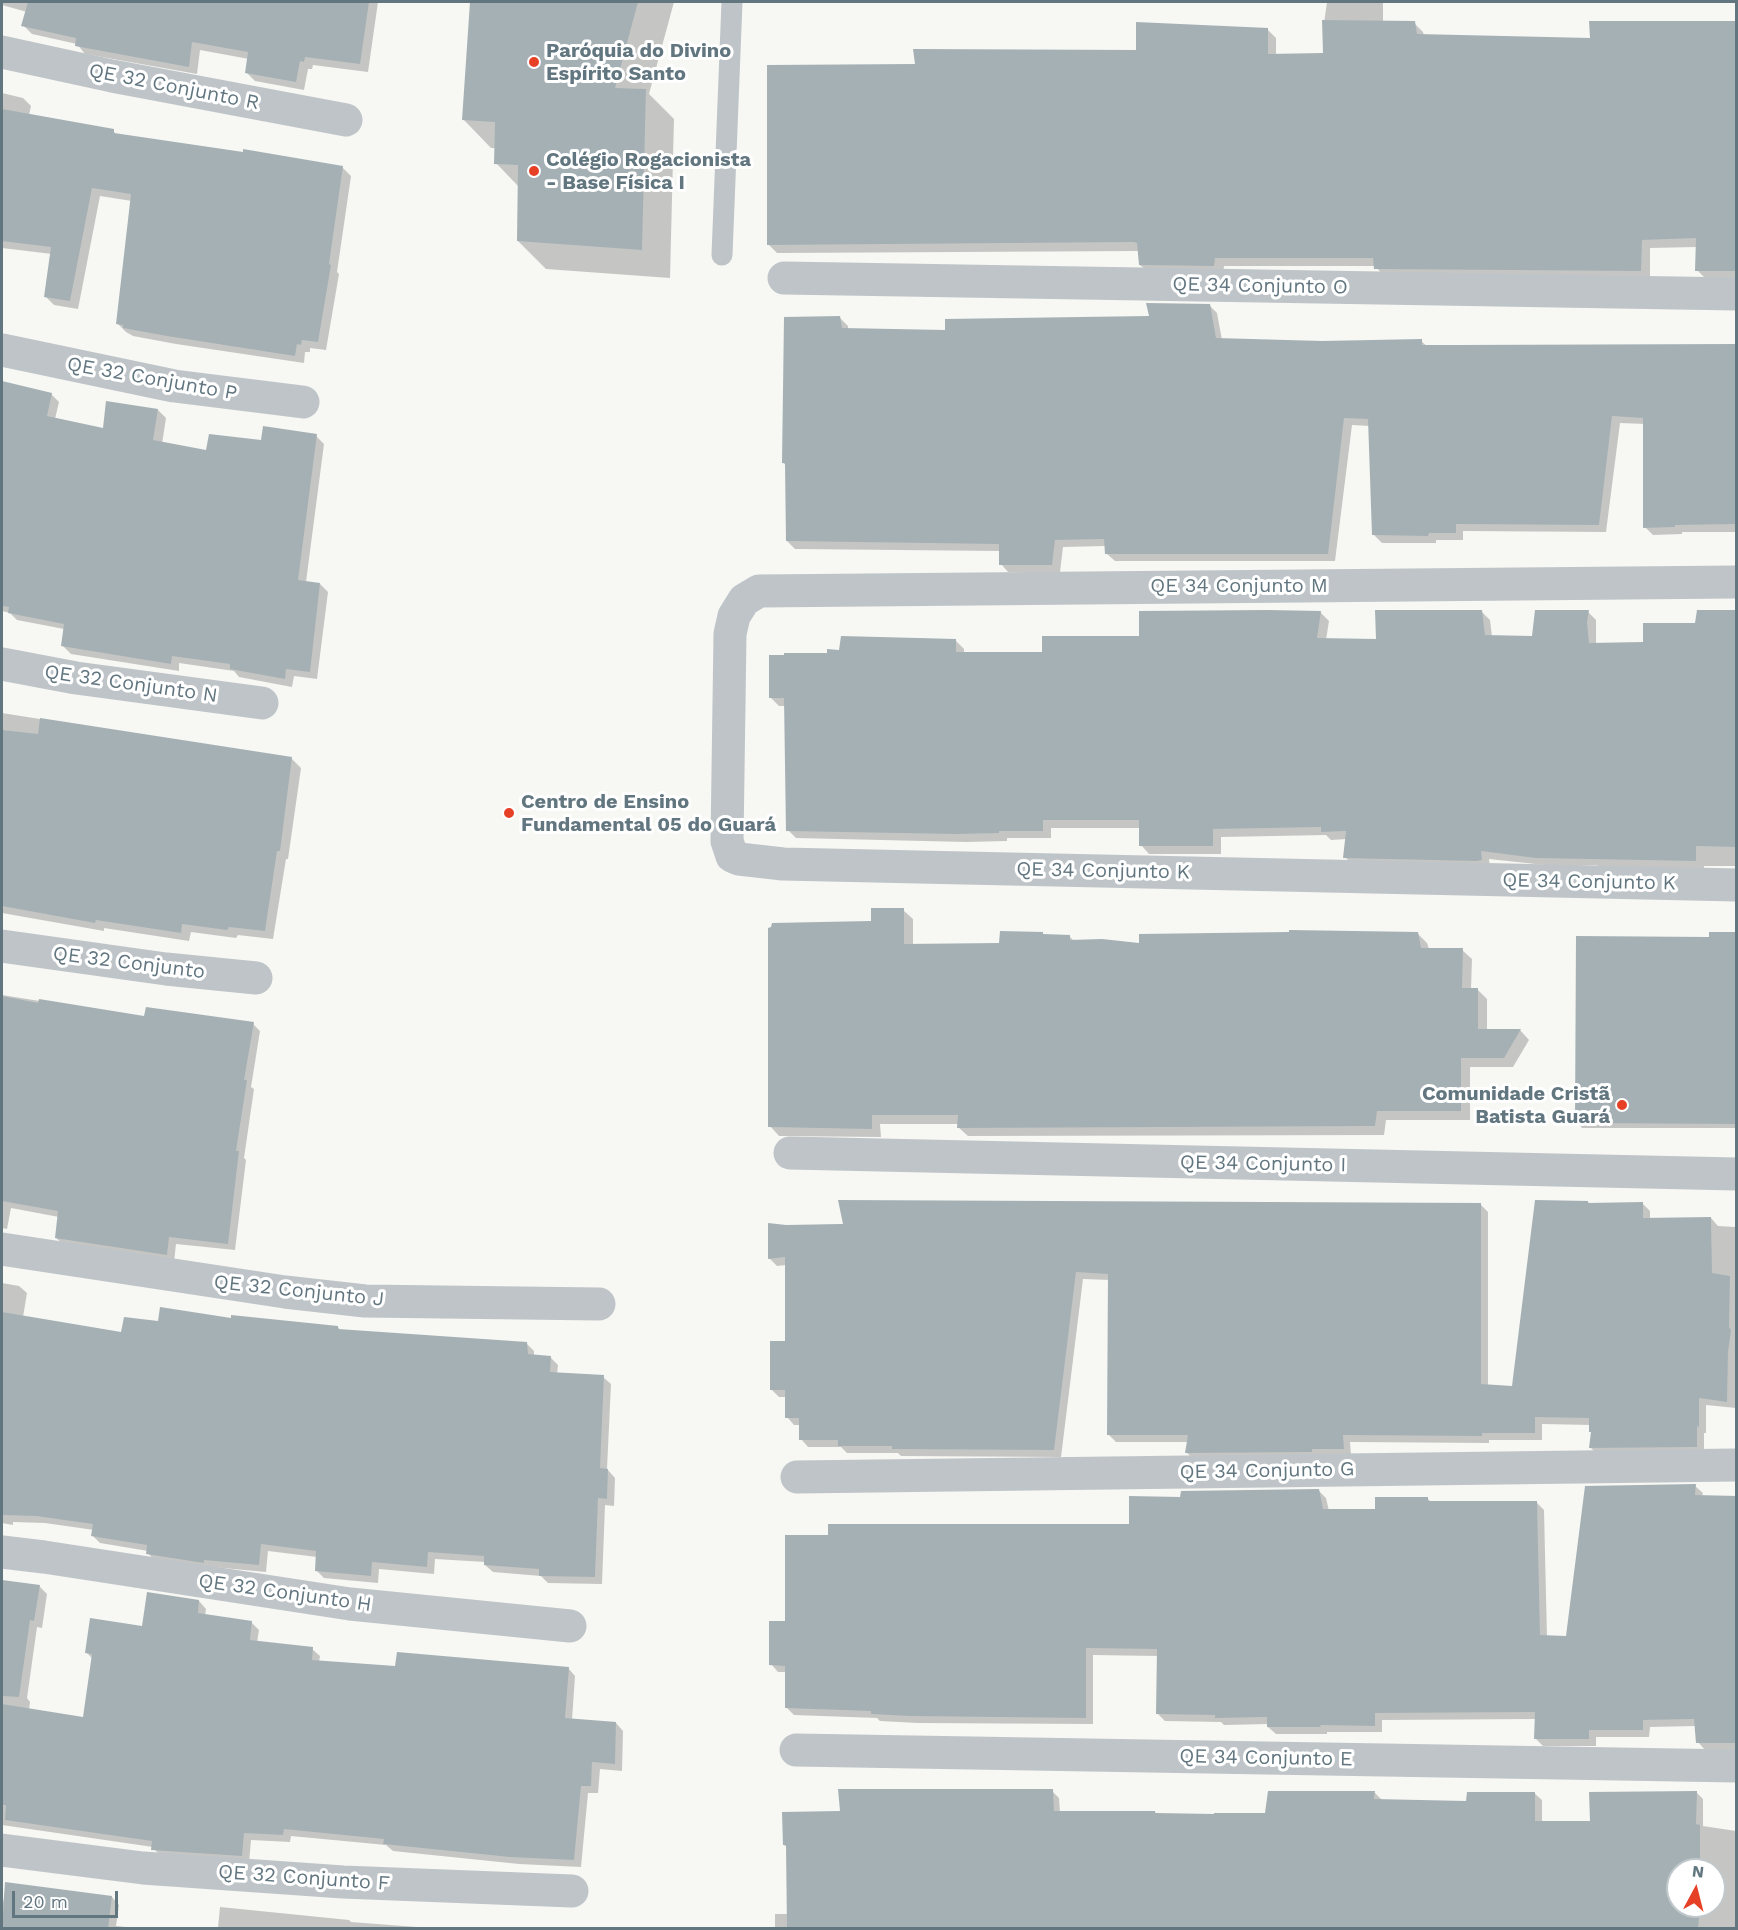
<!DOCTYPE html>
<meta charset="utf-8">
<style>
body{margin:0}
#map{position:relative;width:1738px;height:1930px;overflow:hidden;background:#f7f7f4;font-family:"Work Sans",sans-serif}
canvas{display:block}
.frame{position:absolute;inset:0;border:3px solid #627680;pointer-events:none}
.north{position:absolute;left:1666px;top:1858px;width:60px;height:60px;box-sizing:border-box;background:#fff;border:2px solid #c0c8cc;border-radius:50%;rotate:7deg;font-size:16px;font-weight:700;line-height:24px;text-align:center;color:#627680}
.north::after{content:'';display:block;margin:auto;width:21px;height:27px;background:#e64026;clip-path:polygon(50% 0,100% 100%,50% 72%,0 100%)}
.scale{position:absolute;left:12px;top:1891px;width:106px;height:27px;box-sizing:border-box;border:3px solid #627680;border-top:0;padding-left:8px;font-size:18px;line-height:21px;white-space:nowrap;color:#627680;-webkit-text-stroke:4px #fff;paint-order:stroke}
</style>
<div id="map">
<canvas width="1738" height="1930"></canvas>
<div class="frame"></div>
<div class="north">N</div>
<div class="scale">20 m</div>
</div>
<script>
const c = document.querySelector('canvas').getContext('2d');
c.lineJoin = 'round';
function fillPath(path, color) {
  c.fillStyle = color;
  c.fill(path, 'evenodd');
}
function shape(rows) {
  const path = new Path2D();
  for (const r of rows) {
    path.moveTo(r[0], r[1]);
    for (let i = 2; i < r.length; i += 2) path.lineTo(r[i], r[i + 1]);
  }
  return path;
}
function stroke(path, color, width, dash) {
  c.strokeStyle = color;
  c.lineWidth = width;
  c.lineCap = dash ? 'butt' : 'round';
  c.setLineDash(dash || []);
  c.stroke(path);
}
function write(font, color, halo, rows, align = 'center') {
  c.font = font + ' "Work Sans",sans-serif';
  c.lineWidth = 6;
  c.setLineDash([]);
  c.textBaseline = 'middle';
  c.strokeStyle = halo;
  c.fillStyle = color;
  for (const [text, x, y, turn = 0] of rows) {
    c.save();
    c.translate(x, y);
    c.rotate((+turn || 0) * Math.PI / 180);
    c.textAlign = isNaN(turn) ? turn : align;
    if (halo) c.strokeText(text, 0, 0);
    c.fillText(text, 0, 0);
    c.restore();
  }
}
const shadow = shape([
 [2,2,378,2,368,72,313,65,312,69,308,69,304,90,255,81,246,72,249,59,200,50,197,74,85,54,77,44,32,34,23,25,27,12,2,5],
 [472,2,674,2,649,94,674,119,670,278,546,269,518,241,519,187,496,163,496,148,491,148,463,119],
 [1327,2,1383,2,1383,22,1414,23,1423,32,1424,36,1591,39,1736,22,1736,279,1706,279,1697,270,1697,247,1650,248,1650,279,1385,277,1375,266,1224,266,1223,275,1149,273,1140,265,1139,251,777,253,769,245,917,65,1138,52,1267,29,1276,38,1276,55,1324,54,1324,23],
 [2,93,23,98,31,106,29,115,113,131,117,135,342,167,351,176,337,272,339,274,326,350,310,348,310,352,305,352,304,363,176,344,133,336,126,332,117,323,132,201,100,196,78,309,54,305,45,296,52,254,2,248],
 [1209,305,1217,313,1222,340,1322,343,1421,341,1427,346,1736,345,1736,532,1682,532,1682,534,1653,535,1645,527,1645,424,1620,423,1606,532,1463,531,1463,540,1436,540,1436,543,1382,543,1374,535,1370,426,1352,425,1335,561,1115,561,1107,554,1106,546,1063,547,1060,572,1008,572,1001,564,1000,551,795,549,787,541,787,466,783,463,840,318,848,326,848,330,947,332,1150,318],
 [2,383,51,394,59,402,55,419,104,430,158,410,166,418,162,444,208,452,263,442,316,436,324,444,306,582,320,584,328,592,317,679,294,676,292,687,239,677,234,671,179,663,179,671,71,654,62,645,64,629,17,620,10,613,2,611],
 [1481,611,1490,620,1492,637,1534,637,1588,612,1596,620,1596,644,1645,643,1736,612,1736,866,1704,866,1704,869,1599,867,1597,865,1545,865,1489,859,1490,868,1353,865,1345,857,1347,839,1331,840,1326,835,1221,837,1221,854,1149,854,1141,845,1141,828,1051,828,1051,838,1007,838,1007,841,966,842,796,838,788,830,786,706,779,706,771,698,828,654,840,651,956,641,964,649,964,653,1043,653,1320,612,1329,621,1326,640,1378,640],
 [2,713,292,759,301,768,288,859,286,859,273,939,238,935,236,938,191,932,189,941,104,928,104,931,2,913],
 [903,910,913,919,913,945,1001,944,1042,933,1045,936,1069,936,1074,941,1140,945,1418,934,1427,943,1429,949,1462,950,1472,959,1471,989,1477,989,1487,999,1487,1031,1520,1030,1529,1040,1513,1067,1470,1067,1470,1120,1386,1120,1384,1135,968,1136,958,1127,958,1124,880,1124,881,1137,779,1136,770,1126,873,922],
 [1736,934,1736,1128,1582,1128,1577,1122,1711,939],
 [2,995,146,1018,253,1024,260,1031,251,1087,254,1089,244,1158,246,1160,235,1250,176,1244,174,1262,64,1245,56,1238,59,1217,11,1208,7,1229,2,1228],
 [1588,1202,1590,1204,1642,1203,1650,1211,1650,1219,1711,1218,1718,1226,1736,1227,1736,1408,1706,1405,1706,1433,1704,1433,1704,1454,1598,1455,1591,1448,1593,1433,1591,1425,1542,1424,1542,1440,1489,1440,1489,1443,1350,1442,1351,1456,1195,1460,1187,1453,1188,1442,1116,1442,1108,1434,1110,1280,1083,1279,1061,1457,901,1456,898,1453,847,1453,841,1447,808,1447,801,1439,800,1425,794,1425,787,1417,787,1397,779,1397,771,1389,786,1343,786,1265,777,1266,769,1258,786,1226,1480,1204,1488,1212,1488,1386,1513,1388],
 [2,1283,19,1286,27,1293,23,1317,123,1333,159,1323,232,1320,338,1327,341,1331,526,1343,534,1351,534,1356,550,1357,558,1365,557,1374,603,1377,611,1384,607,1469,615,1478,614,1506,605,1505,602,1584,548,1583,541,1576,493,1572,485,1565,485,1562,435,1559,434,1574,379,1569,378,1583,324,1578,316,1570,317,1557,268,1551,266,1572,212,1567,155,1561,148,1553,148,1551,100,1543,93,1536,94,1530,45,1523,13,1522,13,1525,2,1523],
 [1695,1486,1703,1493,1702,1497,1736,1497,1736,1750,1705,1750,1698,1742,1696,1726,1650,1727,1649,1737,1596,1737,1596,1746,1543,1746,1536,1739,1536,1719,1382,1720,1382,1732,1327,1732,1327,1734,1276,1734,1268,1727,1268,1724,1224,1725,1221,1722,1165,1721,1158,1714,1158,1656,1093,1655,1093,1724,918,1723,880,1721,877,1718,794,1715,787,1708,786,1672,778,1672,771,1664,786,1623,829,1537,1130,1525,1181,1498,1319,1491,1326,1498,1329,1511,1377,1511,1428,1499,1431,1502,1536,1502,1544,1510,1547,1637,1567,1638],
 [2,1581,39,1586,47,1594,42,1628,37,1627,27,1698,30,1702,29,1710,84,1719,93,1659,86,1652,199,1601,206,1609,205,1616,252,1623,259,1630,257,1643,312,1649,320,1656,319,1662,396,1667,568,1668,575,1676,572,1720,616,1723,623,1731,622,1771,600,1769,598,1793,588,1793,581,1867,519,1864,393,1851,386,1845,291,1836,290,1842,251,1840,249,1863,161,1857,153,1847,2,1825],
 [1052,1791,1059,1798,1060,1812,1155,1812,1157,1814,1266,1814,1375,1793,1382,1800,1467,1802,1534,1793,1542,1800,1542,1823,1591,1823,1696,1792,1703,1799,1703,1826,1736,1831,1736,1928,775,1928,775,1914,789,1914,788,1848,784,1845,841,1812],
 [1678,1870,1714,1870,1714,1906,1678,1906],
 [6,1883,112,1897,119,1905,116,1926,136,1928,2,1928,2,1903,3,1903],
 [220,1907,349,1920,351,1922,430,1928,218,1928]
]);
const building = shape([
 [28,2,369,2,360,64,305,57,304,62,300,61,296,82,245,73,248,52,192,42,189,67,75,46,76,38,21,26],
 [470,2,638,2,615,88,646,89,642,250,517,241,518,165,494,164,495,122,462,120],
 [1322,20,1415,21,1417,34,1590,38,1589,21,1737,21,1737,271,1695,271,1696,238,1642,240,1641,271,1374,269,1373,258,1215,258,1214,266,1139,265,1137,243,1134,242,767,245,767,65,915,64,913,49,1136,50,1136,22,1268,28,1268,54,1323,53],
 [2,109,114,129,114,133,243,152,243,149,343,166,329,264,331,265,318,342,302,340,301,345,297,344,295,356,167,336,123,328,123,325,116,324,131,194,92,188,70,301,44,297,51,247,2,241],
 [1146,303,1210,304,1216,338,1322,341,1422,339,1422,345,1457,345,1737,344,1737,524,1675,525,1675,527,1643,528,1643,418,1612,416,1599,525,1456,524,1456,533,1429,533,1428,536,1372,535,1368,419,1344,418,1328,554,1105,554,1104,539,1055,540,1052,565,999,565,999,544,786,541,785,463,782,463,784,317,840,316,842,328,945,330,945,319,1149,316],
 [2,381,52,393,47,416,103,428,106,401,158,409,153,440,206,450,209,434,261,440,263,426,317,434,298,580,320,583,310,672,286,669,285,679,230,669,230,664,172,656,171,664,61,646,64,624,8,613,9,607,2,606],
 [1268,610,1321,611,1317,638,1376,639,1375,610,1482,610,1485,635,1532,636,1535,610,1589,610,1587,622,1589,643,1643,642,1643,623,1695,623,1697,610,1737,610,1737,847,1696,846,1696,861,1536,858,1481,851,1482,860,1476,861,1343,858,1346,831,1321,832,1321,827,1213,829,1213,846,1139,846,1139,820,1043,820,1043,831,999,831,999,833,957,834,786,831,784,698,769,698,769,655,784,655,784,653,827,653,827,649,839,650,841,636,956,639,956,652,1042,652,1042,636,1139,636,1139,611],
 [40,718,292,757,280,851,277,851,265,931,229,927,227,930,182,924,181,933,96,920,95,923,2,906,2,730,38,734],
 [871,908,904,908,904,944,999,943,1000,931,1043,932,1043,934,1070,935,1070,940,1102,939,1139,943,1139,934,1289,932,1289,930,1418,932,1421,948,1463,948,1462,988,1478,988,1478,1029,1521,1029,1504,1058,1461,1058,1461,1111,1377,1111,1375,1126,957,1128,958,1115,872,1115,872,1129,768,1127,768,928,771,927,772,923,871,921],
 [1709,932,1737,932,1737,1124,1575,1123,1576,936,1709,937],
 [2,996,38,1003,39,999,144,1016,146,1007,254,1022,244,1080,247,1080,236,1151,239,1151,228,1244,169,1237,167,1255,55,1238,58,1211,2,1201],
 [838,1200,1481,1203,1481,1384,1512,1386,1535,1200,1588,1201,1588,1203,1643,1202,1643,1218,1711,1217,1712,1273,1730,1276,1729,1327,1731,1330,1728,1352,1727,1402,1699,1398,1699,1427,1697,1426,1697,1447,1589,1448,1591,1432,1589,1432,1589,1418,1535,1417,1535,1433,1482,1433,1482,1436,1343,1435,1344,1449,1312,1449,1312,1452,1185,1453,1188,1435,1107,1435,1108,1274,1076,1272,1054,1450,892,1449,892,1446,838,1446,838,1440,799,1440,799,1418,785,1418,785,1390,770,1390,770,1341,785,1341,785,1257,768,1259,768,1223,786,1225,843,1224],
 [160,1307,231,1318,231,1315,338,1326,338,1329,527,1342,528,1354,551,1356,550,1372,604,1375,600,1468,608,1469,607,1499,598,1498,595,1577,539,1576,539,1569,484,1565,484,1556,428,1552,427,1567,372,1562,371,1576,315,1571,316,1551,261,1544,259,1565,204,1560,204,1563,146,1554,147,1545,91,1536,93,1524,36,1516,2,1515,2,1312,121,1332,124,1317,158,1321],
 [1696,1484,1695,1495,1737,1496,1737,1743,1696,1743,1694,1719,1643,1720,1643,1730,1589,1730,1589,1739,1534,1739,1535,1712,1375,1713,1375,1726,1320,1725,1321,1727,1267,1727,1267,1717,1215,1718,1215,1715,1156,1714,1157,1649,1086,1648,1086,1718,910,1716,871,1714,871,1711,785,1708,785,1666,769,1665,769,1621,785,1621,785,1535,828,1535,828,1524,1129,1524,1129,1496,1180,1497,1181,1491,1319,1489,1323,1509,1375,1509,1375,1497,1428,1497,1428,1501,1537,1501,1540,1635,1566,1636,1585,1486],
 [2,1580,40,1585,34,1621,30,1620,19,1697,2,1696],
 [147,1592,199,1600,198,1613,252,1621,250,1640,313,1647,312,1660,395,1666,397,1652,569,1667,565,1718,616,1722,615,1764,592,1762,591,1786,581,1786,574,1860,510,1857,383,1844,384,1839,284,1829,283,1835,244,1833,242,1856,151,1850,152,1841,5,1820,6,1805,2,1805,2,1704,83,1717,92,1654,85,1653,90,1618,142,1626],
 [838,1789,1053,1789,1054,1811,1155,1811,1155,1813,1214,1814,1214,1813,1265,1813,1268,1791,1375,1791,1374,1799,1466,1801,1467,1792,1535,1792,1535,1821,1590,1821,1589,1792,1697,1791,1696,1824,1700,1825,1700,1870,1678,1870,1678,1906,1700,1906,1698,1929,787,1929,786,1845,783,1845,782,1812,840,1811],
 [5,1882,112,1896,108,1929,2,1929]
]);
const service = shape([
 [722,255,732,2]
]);
const minor = shape([
 [2,52,112,76,346,120],
 [784,278,1736,294],
 [2,350,174,386,303,402],
 [1736,582,759,591,744,600,734,616,730,634,727,841,732,856,739,859,783,864,1736,885],
 [2,664,76,678,262,703],
 [2,946,166,969,256,978],
 [790,1153,1736,1174],
 [2,1249,285,1292,365,1301,599,1304],
 [797,1477,1736,1465],
 [2,1552,44,1557,350,1604,570,1626],
 [796,1750,1736,1766],
 [2,1850,143,1868,343,1882,572,1891]
]);
const markers = [
 [534,62,6,"#e64026"],
 [534,171,6,"#e64026"],
 [509,813,6,"#e64026"],
 [1622,1105,6,"#e64026"]
];
const poiNames = [
 ["Paróquia do Divino",546,51],
 ["Espírito Santo",546,74],
 ["Colégio Rogacionista",546,160],
 ["- Base Física I",546,183],
 ["Centro de Ensino",521,802],
 ["Fundamental 05 do Guará",521,825],
 ["Comunidade Cristã",1610,1094,"right"],
 ["Batista Guará",1610,1117,"right"]
];
const streetNames = [
 ["QE 32 Conjunto R",174,87,11],
 ["QE 34 Conjunto O",1260,286,1],
 ["QE 32 Conjunto P",152,379,10],
 ["QE 34 Conjunto M",1239,586],
 ["QE 32 Conjunto N",131,684,8],
 ["QE 34 Conjunto K",1103,871,1],
 ["QE 34 Conjunto K",1589,882,1],
 ["QE 32 Conjunto",129,963,7],
 ["QE 34 Conjunto I",1263,1164,1],
 ["QE 32 Conjunto J",299,1291,6],
 ["QE 34 Conjunto G",1267,1471,-1],
 ["QE 32 Conjunto H",285,1593,8],
 ["QE 34 Conjunto E",1266,1758,1],
 ["QE 32 Conjunto F",304,1878,4]
];
fillPath(shadow, '#0003');
fillPath(building, '#a5b0b4');
stroke(service, '#bec4c7', 21);
stroke(minor, '#bec4c7', 33);
for (const [x, y, r, color] of markers) {
  const dot = new Path2D();
  dot.arc(x, y, r, 0, 2 * Math.PI);
  c.fillStyle = color;
  c.fill(dot);
  stroke(dot, '#fff', 2);
}
write('bold 20px', '#627680', '#fff', poiNames, 'left');
write('20px', '#627680', '#fff', streetNames);
</script>
